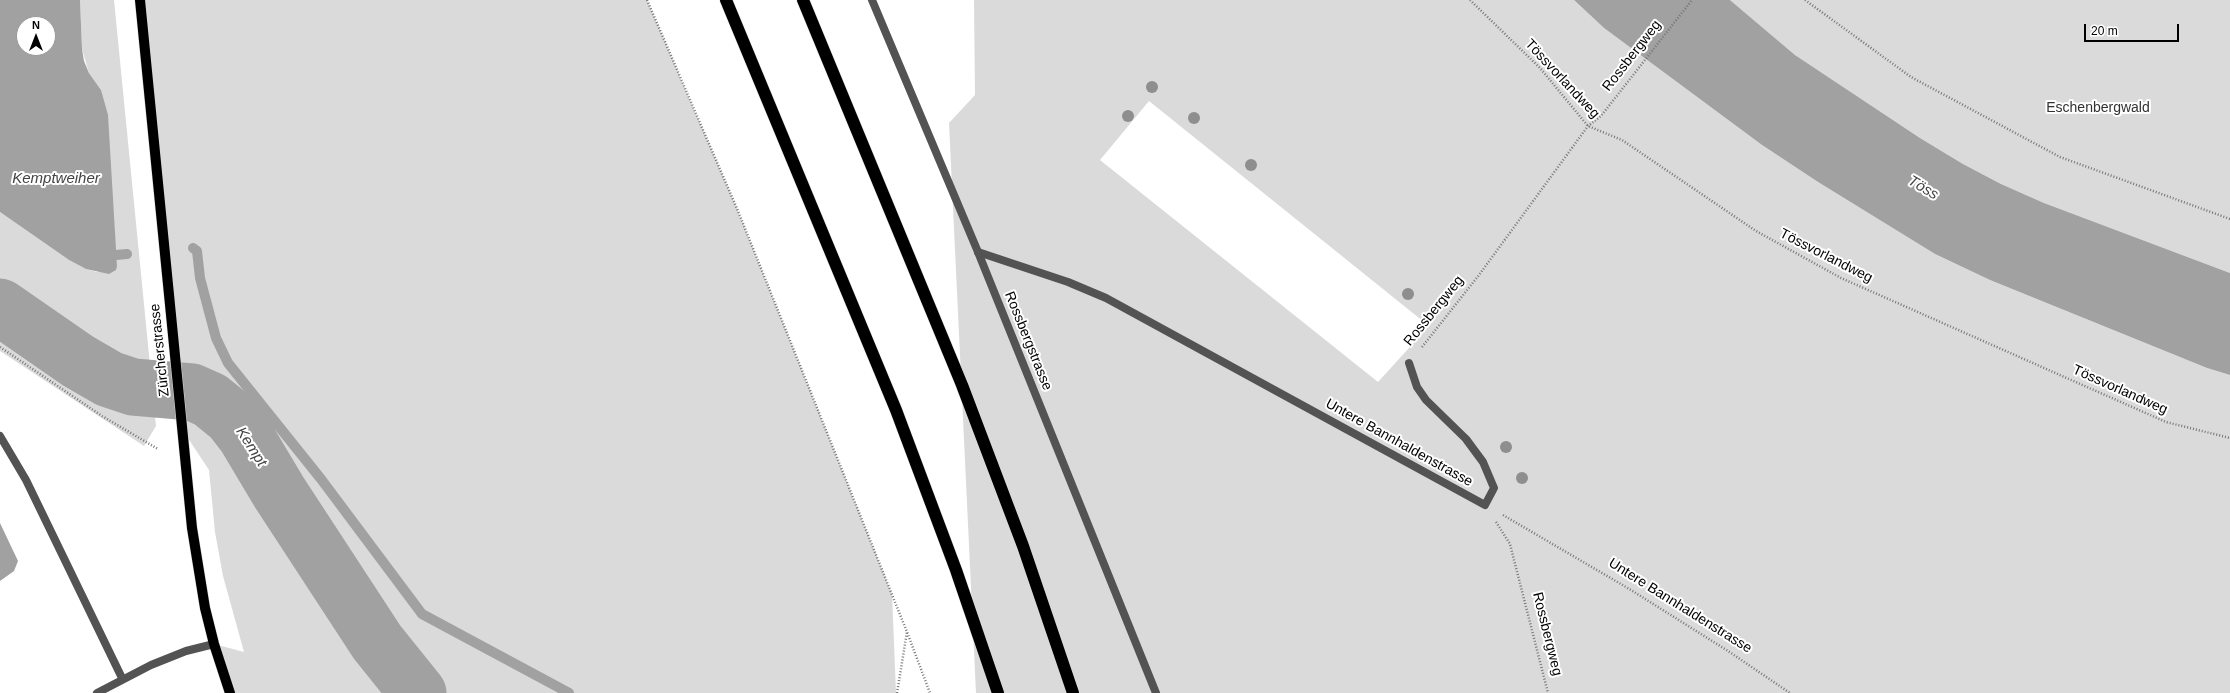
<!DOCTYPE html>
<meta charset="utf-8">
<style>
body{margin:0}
#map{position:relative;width:2230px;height:693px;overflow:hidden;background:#fff;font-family:Arial,sans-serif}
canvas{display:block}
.north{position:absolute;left:16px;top:16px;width:40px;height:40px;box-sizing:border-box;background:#fff;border:1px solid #999;border-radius:50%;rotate:0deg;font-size:11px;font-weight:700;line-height:16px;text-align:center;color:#000}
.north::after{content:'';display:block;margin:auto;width:14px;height:18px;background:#000;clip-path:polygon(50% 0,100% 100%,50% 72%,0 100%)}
.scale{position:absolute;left:2084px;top:24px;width:95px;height:18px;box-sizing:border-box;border:2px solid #000;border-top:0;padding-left:5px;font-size:12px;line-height:14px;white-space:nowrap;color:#000;-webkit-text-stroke:3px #fff;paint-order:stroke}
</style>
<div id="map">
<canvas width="2230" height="693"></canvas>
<div class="north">N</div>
<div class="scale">20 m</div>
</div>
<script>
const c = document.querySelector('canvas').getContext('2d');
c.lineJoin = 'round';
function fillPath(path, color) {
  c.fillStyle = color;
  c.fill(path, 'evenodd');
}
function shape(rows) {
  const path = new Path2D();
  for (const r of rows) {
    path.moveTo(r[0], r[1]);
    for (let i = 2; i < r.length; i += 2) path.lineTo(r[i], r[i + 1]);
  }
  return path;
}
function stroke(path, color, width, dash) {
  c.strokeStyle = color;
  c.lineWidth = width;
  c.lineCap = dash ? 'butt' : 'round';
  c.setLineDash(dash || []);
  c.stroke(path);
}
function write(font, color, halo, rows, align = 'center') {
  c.font = font + ' Arial,sans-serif';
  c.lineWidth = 4;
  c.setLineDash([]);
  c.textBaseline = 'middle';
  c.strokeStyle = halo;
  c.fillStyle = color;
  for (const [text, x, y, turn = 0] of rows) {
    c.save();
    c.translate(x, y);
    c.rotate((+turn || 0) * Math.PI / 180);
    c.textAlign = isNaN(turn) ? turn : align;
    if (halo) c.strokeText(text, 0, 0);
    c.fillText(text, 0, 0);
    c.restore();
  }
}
const green = shape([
 [80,0,114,0,156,426,144,446,0,351,0,212,69,260,86,269,97,272,117,266,101,90,89,73,82,49],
 [140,0,647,0,738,211,892,594,896,693,230,693,214,644,244,652,223,576,215,532,209,470,182,429],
 [974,0,1574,0,1604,28,1762,145,1818,182,1935,254,1990,280,2207,368,2230,375,2230,693,976,693,949,123,975,95],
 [1149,101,1429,326,1378,382,1100,160],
 [1730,0,2230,0,2230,273,2044,203,2001,184,1963,164,1920,138,1795,55]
]);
const water = shape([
 [0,0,80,0,82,49,84,61,89,73,101,90,108,115,117,266,116,270,109,274,86,269,69,260,0,212],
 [24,24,48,24,48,48,24,48],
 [1574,0,1730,0,1795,55,1920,138,1963,164,2001,184,2044,203,2230,273,2230,375,2207,368,1990,280,1935,254,1818,182,1762,145,1604,28],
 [0,523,18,561,14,571,0,581]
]);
const stream = shape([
 [193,248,197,251,200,278,216,338,228,363,321,479,422,614,569,693],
 [116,255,127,254]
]);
const river = shape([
 [0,307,78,361,109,379,133,387,192,392,210,400,231,417,245,435,279,492,377,642,418,693]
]);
const path = shape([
 [647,0,738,211,907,632,930,693],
 [1470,0,1540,68,1588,126,1622,140,1756,231,1841,278,2166,422,2230,438],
 [1805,0,1911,77,2060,157,2230,219],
 [0,347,102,416,158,449],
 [1422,347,1479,275,1588,126,1601,116,1692,0],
 [1503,515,1631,590,1728,651,1790,693],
 [1496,522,1510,544,1513,556,1548,693],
 [897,693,907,632]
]);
const service = shape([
 [978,252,1068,282,1106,298,1485,505,1494,488,1483,462,1466,439,1426,400,1417,387,1409,363],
 [0,436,26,480,122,678],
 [97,693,151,665,186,651,214,644]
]);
const minor = shape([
 [872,0,978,252,1156,693]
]);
const primary = shape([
 [140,0,192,528,205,608,214,644,230,693]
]);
const motorway = shape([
 [726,0,896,410,956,570,998,693],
 [803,0,962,385,1023,546,1073,693]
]);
const trees = [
 [1152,87],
 [1128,116],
 [1194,118],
 [1251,165],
 [1408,294],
 [1506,447],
 [1522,478]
];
const streetNames = [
 ["Rossbergweg",1632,56,-52],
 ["Tössvorlandweg",1562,79,47],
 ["Tössvorlandweg",1826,256,27],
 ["Rossbergweg",1434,311,-51],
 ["Rossbergstrasse",1028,341,68],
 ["Zürcherstrasse",160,350,-96],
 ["Tössvorlandweg",2120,390,24],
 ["Untere Bannhaldenstrasse",1399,443,29],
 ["Untere Bannhaldenstrasse",1680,606,32],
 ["Rossbergweg",1547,634,76]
];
const parkNames = [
 ["Eschenbergwald",2098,108]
];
const waterNames = [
 ["Kemptweiher",56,179],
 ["Töss",1923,188,31],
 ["Kempt",251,447,57]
];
fillPath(green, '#dadada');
fillPath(water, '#a1a1a1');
stroke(stream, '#a1a1a1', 10);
stroke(river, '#a1a1a1', 57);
stroke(primary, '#dbdbdb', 11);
stroke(motorway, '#dbdbdb', 13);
stroke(path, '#757575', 2.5, [1, 2]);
stroke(service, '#535353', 8);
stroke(minor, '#535353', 8);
stroke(primary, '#000', 10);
stroke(motorway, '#000', 12);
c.fillStyle = '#8e8e8e';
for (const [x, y] of trees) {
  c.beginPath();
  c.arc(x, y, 6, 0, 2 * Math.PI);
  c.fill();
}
write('14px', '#000', '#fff', streetNames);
write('14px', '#313131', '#fff', parkNames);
write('italic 15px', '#424242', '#fff', waterNames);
</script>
